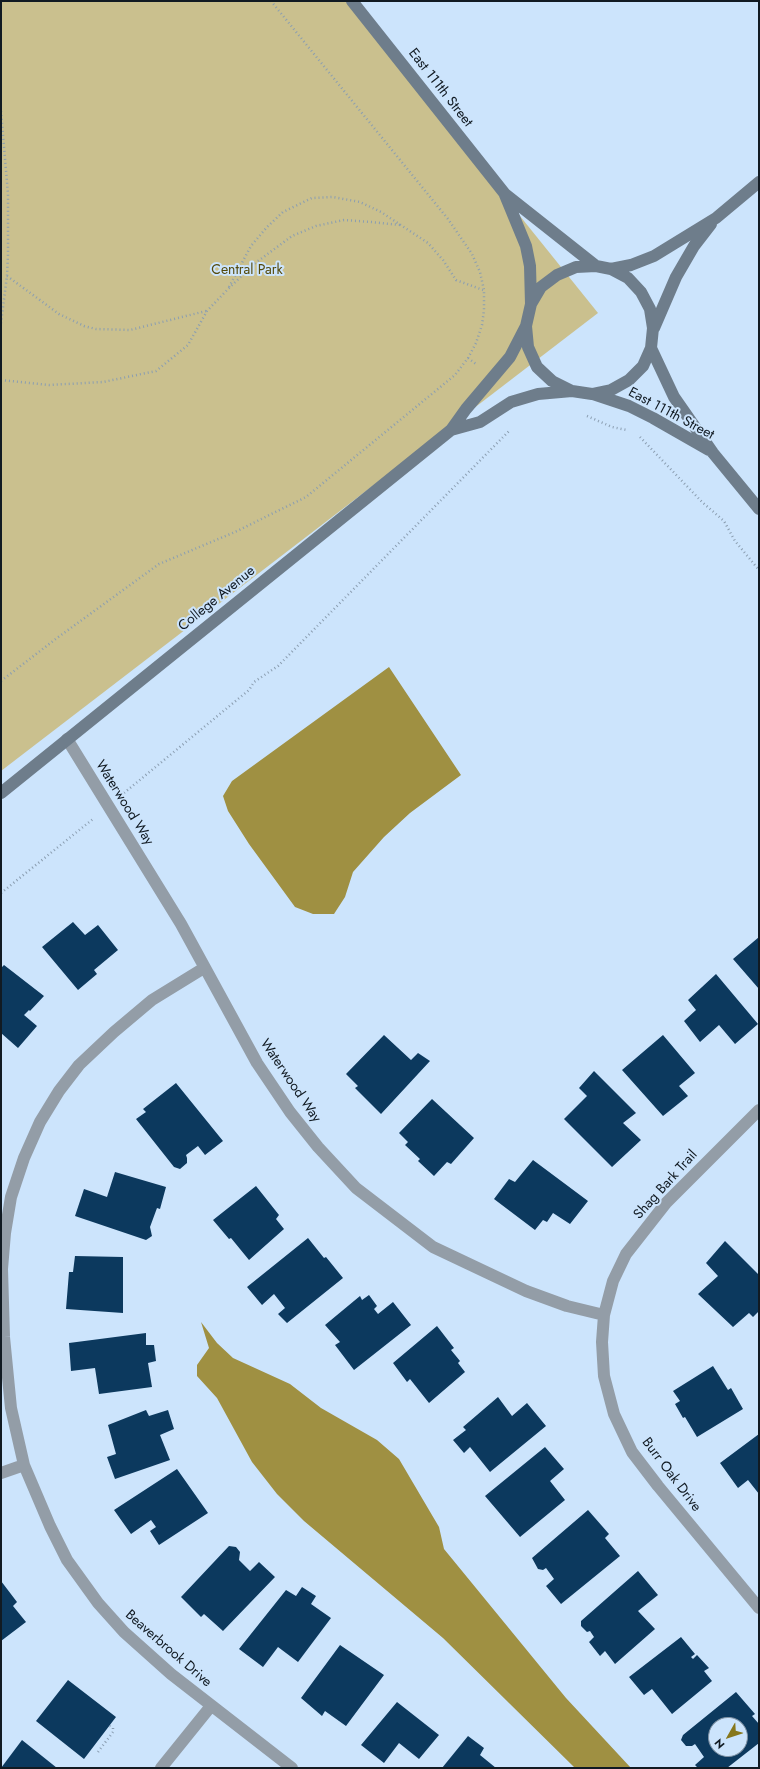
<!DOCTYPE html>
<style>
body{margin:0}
#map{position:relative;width:760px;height:1769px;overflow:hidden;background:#cce4fc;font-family:Jost,sans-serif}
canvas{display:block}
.frame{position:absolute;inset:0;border:2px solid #111a22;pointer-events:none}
.north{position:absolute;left:708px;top:1717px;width:40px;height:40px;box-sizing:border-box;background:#cce4fc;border:1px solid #8193a5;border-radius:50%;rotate:231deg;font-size:11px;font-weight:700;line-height:16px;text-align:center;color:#111a22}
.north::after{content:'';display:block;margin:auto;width:14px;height:18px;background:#87771b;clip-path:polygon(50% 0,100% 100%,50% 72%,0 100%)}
</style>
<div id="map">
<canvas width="760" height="1769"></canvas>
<div class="frame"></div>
<div class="north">N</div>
</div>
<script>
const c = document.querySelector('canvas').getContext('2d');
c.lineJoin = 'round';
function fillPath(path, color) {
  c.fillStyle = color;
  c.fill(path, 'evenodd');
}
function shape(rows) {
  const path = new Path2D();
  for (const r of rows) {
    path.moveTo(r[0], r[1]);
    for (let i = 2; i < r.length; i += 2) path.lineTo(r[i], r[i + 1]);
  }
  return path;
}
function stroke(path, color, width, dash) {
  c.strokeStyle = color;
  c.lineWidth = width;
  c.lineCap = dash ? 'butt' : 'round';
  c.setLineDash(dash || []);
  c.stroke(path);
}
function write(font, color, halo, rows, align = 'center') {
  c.font = font + ' Jost,sans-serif';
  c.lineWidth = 4;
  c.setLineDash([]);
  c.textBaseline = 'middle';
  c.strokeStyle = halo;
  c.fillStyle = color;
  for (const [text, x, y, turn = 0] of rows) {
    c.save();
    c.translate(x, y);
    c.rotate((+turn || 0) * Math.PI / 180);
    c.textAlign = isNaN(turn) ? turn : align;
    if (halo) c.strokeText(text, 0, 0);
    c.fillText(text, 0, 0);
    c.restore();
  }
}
const green = shape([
 [1,1,347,1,598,313,1,771]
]);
const water = shape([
 [389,667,461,775,410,813,384,837,353,872,345,897,334,914,313,914,295,907,249,844,228,811,223,796,232,781],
 [201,1322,217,1343,233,1358,290,1384,321,1408,377,1440,399,1459,439,1527,444,1549,566,1698,631,1768,575,1768,443,1638,304,1521,277,1494,252,1462,217,1398,197,1376,197,1365,209,1348]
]);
const building = shape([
 [73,922,85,935,98,925,118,950,94,970,97,974,78,990,42,947],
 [759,937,759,989,733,959],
 [4,965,44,996,30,1011,29,1010,24,1015,37,1026,18,1048,1,1033,1,968],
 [716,974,758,1024,735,1044,719,1025,700,1042,684,1021,696,1010,688,1000],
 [384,1035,411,1060,418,1053,430,1061,381,1114,355,1088,358,1086,346,1074],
 [663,1035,695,1073,679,1086,688,1096,663,1116,622,1070],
 [594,1071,636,1113,623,1123,641,1140,612,1167,564,1119,587,1096,579,1088],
 [176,1083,223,1141,205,1155,198,1146,186,1155,187,1158,187,1163,180,1169,174,1167,136,1119,146,1112,143,1109],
 [432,1099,474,1138,451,1164,447,1162,434,1176,418,1161,420,1159,405,1145,408,1142,399,1133],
 [533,1160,588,1201,570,1224,553,1213,547,1222,543,1220,535,1230,494,1199,509,1179,515,1182],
 [115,1172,166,1187,160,1209,157,1208,150,1227,152,1236,146,1240,75,1216,84,1189,107,1197],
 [256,1186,279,1215,276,1219,284,1229,249,1260,231,1238,229,1239,213,1220],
 [308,1238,324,1258,326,1257,343,1278,287,1323,278,1314,285,1308,274,1294,262,1305,247,1287],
 [725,1241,759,1275,759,1311,753,1317,749,1313,733,1327,698,1294,718,1276,706,1263],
 [75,1256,123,1257,123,1313,66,1309,69,1272,73,1272],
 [369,1295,377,1306,374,1309,378,1314,393,1302,411,1325,354,1370,335,1345,340,1342,325,1325,360,1296,362,1300],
 [437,1326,454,1348,451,1350,460,1361,458,1363,465,1372,429,1403,410,1379,407,1382,393,1363],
 [146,1333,146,1345,154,1345,156,1361,148,1363,152,1387,99,1394,95,1368,71,1371,69,1343],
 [713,1366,728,1390,731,1388,743,1409,697,1437,685,1417,683,1418,675,1404,680,1401,673,1391],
 [498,1397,512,1416,527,1403,546,1426,490,1472,470,1447,464,1453,453,1440,466,1430,463,1427],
 [146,1410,149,1416,168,1410,174,1429,160,1435,170,1460,115,1479,107,1457,116,1454,108,1425],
 [759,1434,759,1494,748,1480,738,1488,720,1463],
 [545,1447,564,1469,550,1481,565,1500,520,1537,485,1496],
 [177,1469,208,1513,159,1545,150,1531,156,1527,151,1520,131,1534,114,1510],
 [588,1510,609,1534,605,1538,620,1556,561,1604,546,1586,554,1579,546,1568,543,1570,538,1569,532,1558],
 [229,1546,236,1547,240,1552,239,1560,250,1571,259,1562,275,1577,223,1631,204,1614,201,1617,181,1597],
 [638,1571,658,1595,638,1611,655,1629,615,1664,605,1651,600,1656,589,1642,594,1637,590,1631,587,1632,581,1626,581,1621],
 [1,1581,17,1602,13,1606,26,1622,1,1641],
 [302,1587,316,1596,311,1604,331,1618,298,1662,278,1647,263,1667,239,1649,286,1590,296,1596],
 [681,1637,695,1654,691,1657,693,1659,697,1655,709,1668,704,1671,712,1681,672,1714,652,1689,644,1695,629,1677],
 [340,1645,384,1675,346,1726,325,1711,322,1716,301,1698],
 [68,1680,116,1717,84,1759,36,1721],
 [736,1692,755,1714,752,1716,759,1724,759,1743,727,1768,698,1768,695,1765,704,1757,695,1744,692,1746,686,1746,681,1740,683,1735],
 [716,1725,740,1725,740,1749,716,1749],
 [397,1702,439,1735,419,1759,399,1743,384,1763,361,1745],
 [468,1736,484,1748,480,1755,496,1768,442,1768],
 [22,1740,57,1768,1,1768]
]);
const path = shape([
 [1,111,8,194,8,255,7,276,1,323],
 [7,276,59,314,84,326,96,329,130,330,206,311],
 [229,287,251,246,267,227,283,212,312,198,333,197,360,202,381,212,428,243,443,260,456,280,483,290],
 [468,358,476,364],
 [1,380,49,385,103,382,156,371,188,345,207,311,228,289,254,264,292,236,316,226,344,220,371,222,400,225],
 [587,416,612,427,627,430],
 [640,437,702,502,724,521,735,541,759,570],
 [1,681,57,638,159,564,235,532,306,497,455,375,468,358,476,343,482,325,484,310,484,290,480,272,472,254,448,219,271,1],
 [124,793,249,690,254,682,278,666,510,430],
 [1,893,93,819],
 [98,1752,113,1732,113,1728,110,1726]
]);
const minor = shape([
 [67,739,181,924,257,1063,290,1112,318,1147,356,1188,433,1247,526,1291,567,1306,604,1315],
 [204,968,152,1000,114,1032,79,1065,59,1091,40,1122,24,1158,11,1197,5,1233,2,1269,4,1337,11,1408,24,1465,50,1526,67,1560,98,1603,124,1632,171,1674,292,1768],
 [759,1110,666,1203,626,1254,613,1281,604,1315,602,1342,604,1376,614,1414,632,1452,658,1486,759,1608],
 [1,1473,24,1465],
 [161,1768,211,1706]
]);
const secondary = shape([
 [352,1,505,194,596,266],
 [505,195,526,246,530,266,531,304],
 [611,269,631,265,654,256,716,218,759,182],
 [654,328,676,277,694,246,711,224],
 [651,348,674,397,713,453,759,509],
 [593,394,629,406,653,418,709,450],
 [451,430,480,422,511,402,538,394,572,391,592,394,611,390,629,380,643,366,651,348,653,328,650,309,641,292,628,278,611,269,596,266,576,267,557,275,541,287,531,304,526,326,528,347,537,367,552,381,572,391],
 [1,793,451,430,466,409,510,357,526,326]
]);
const streetNames = [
 ["East 111th Street",440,88,52],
 ["East 111th Street",671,414,28],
 ["College Avenue",217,599,-39],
 ["Waterwood Way",124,803,58],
 ["Waterwood Way",290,1081,56],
 ["Shag Bark Trail",666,1185,-48],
 ["Burr Oak Drive",671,1475,53],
 ["Beaverbrook Drive",168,1649,41]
];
const parkNames = [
 ["Central Park",247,271]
];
fillPath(green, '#cac08e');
fillPath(water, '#9f9042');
fillPath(building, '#0c395e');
stroke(path, '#8b9eb1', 2.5, [1, 3]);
stroke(minor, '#939da7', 12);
stroke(secondary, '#6e7d8b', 12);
write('14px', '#111a22', '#cce4fc', streetNames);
write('14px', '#54490a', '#cce4fc', parkNames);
</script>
